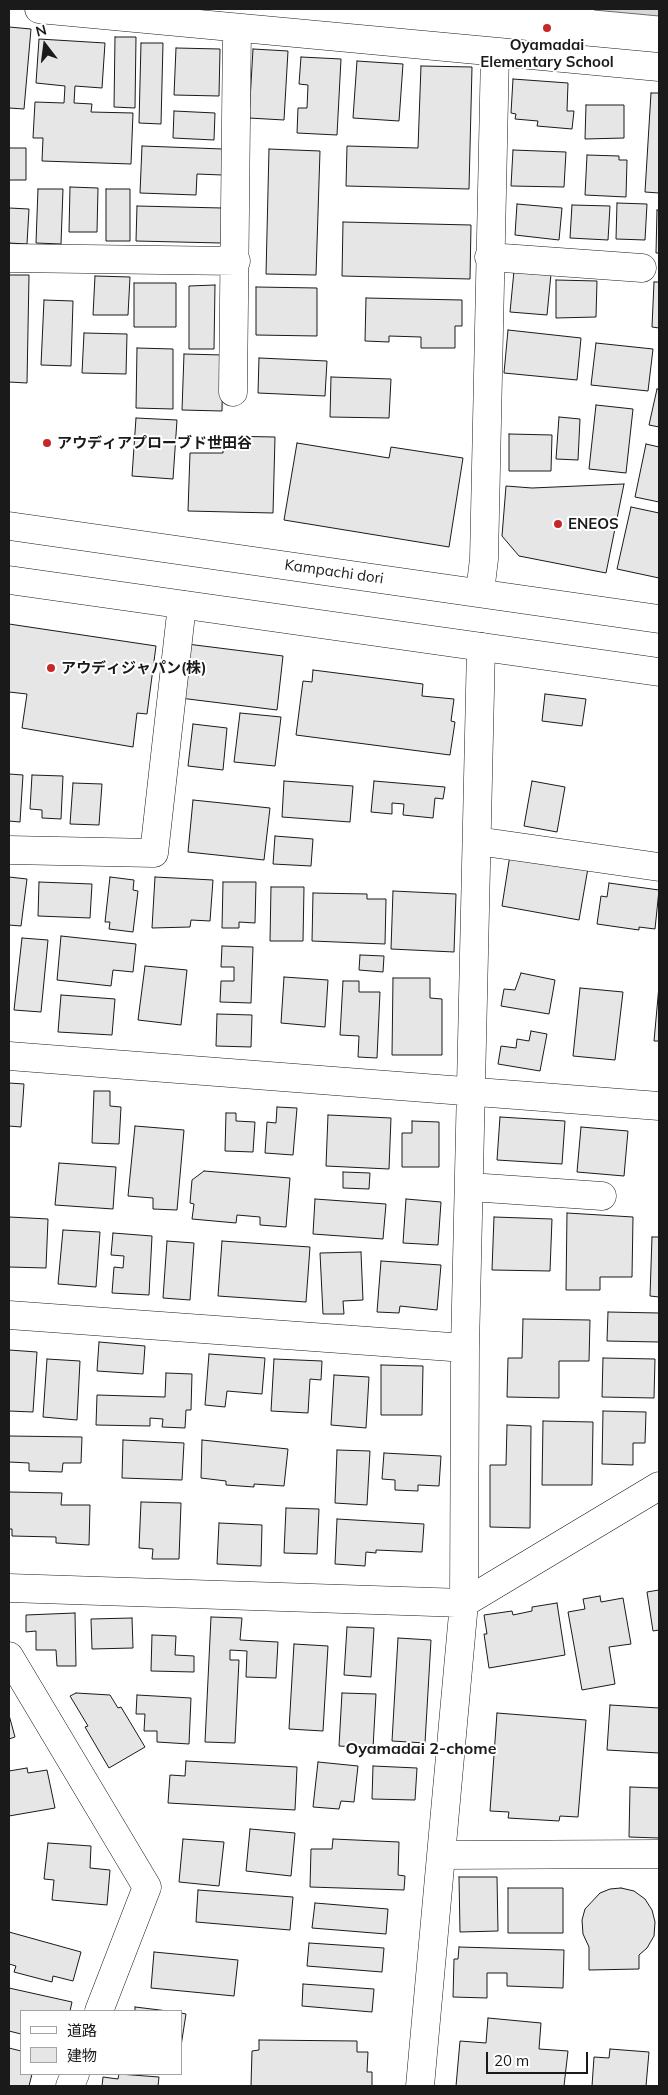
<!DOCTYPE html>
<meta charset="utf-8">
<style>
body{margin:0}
#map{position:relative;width:668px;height:2095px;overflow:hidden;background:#fff;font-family:Mulish,"Noto Sans JP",sans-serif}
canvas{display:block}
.frame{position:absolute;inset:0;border:10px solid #1a1a1a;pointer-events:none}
.legend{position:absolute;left:20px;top:2010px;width:162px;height:65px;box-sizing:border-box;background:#fff;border:1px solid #a3a3a3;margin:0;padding:6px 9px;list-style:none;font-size:15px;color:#1a1a1a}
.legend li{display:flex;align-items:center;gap:10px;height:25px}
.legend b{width:25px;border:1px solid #a3a3a3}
.north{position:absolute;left:20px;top:20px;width:50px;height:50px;-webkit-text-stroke:4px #fff;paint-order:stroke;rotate:345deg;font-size:14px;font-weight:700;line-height:20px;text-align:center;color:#1a1a1a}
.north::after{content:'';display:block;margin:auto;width:18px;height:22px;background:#1a1a1a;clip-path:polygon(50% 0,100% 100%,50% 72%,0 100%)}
.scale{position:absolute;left:486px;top:2052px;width:102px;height:22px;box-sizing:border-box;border:2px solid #1a1a1a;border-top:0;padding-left:6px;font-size:15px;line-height:18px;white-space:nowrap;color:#1a1a1a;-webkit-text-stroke:4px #fff;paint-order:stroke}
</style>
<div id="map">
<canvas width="668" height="2095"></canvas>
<div class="frame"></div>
<ul class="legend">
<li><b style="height:6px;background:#fff"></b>道路</li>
<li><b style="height:14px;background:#e6e6e6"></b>建物</li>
</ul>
<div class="north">N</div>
<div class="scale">20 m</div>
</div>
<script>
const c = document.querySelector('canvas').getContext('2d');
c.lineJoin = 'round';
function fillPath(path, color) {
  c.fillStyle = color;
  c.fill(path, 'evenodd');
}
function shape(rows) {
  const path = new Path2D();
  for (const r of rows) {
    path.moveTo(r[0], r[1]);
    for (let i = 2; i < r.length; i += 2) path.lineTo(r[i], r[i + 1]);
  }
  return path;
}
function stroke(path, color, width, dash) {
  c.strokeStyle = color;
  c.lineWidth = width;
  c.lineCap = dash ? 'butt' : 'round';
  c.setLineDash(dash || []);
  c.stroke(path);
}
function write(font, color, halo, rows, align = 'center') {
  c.font = font + ' Mulish,"Noto Sans JP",sans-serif';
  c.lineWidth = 4;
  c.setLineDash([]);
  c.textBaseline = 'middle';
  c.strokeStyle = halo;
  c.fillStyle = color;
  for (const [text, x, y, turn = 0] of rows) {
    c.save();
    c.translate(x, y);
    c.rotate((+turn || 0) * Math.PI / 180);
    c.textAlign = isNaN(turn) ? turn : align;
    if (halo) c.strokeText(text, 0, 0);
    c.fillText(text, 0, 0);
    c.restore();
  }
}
const water = shape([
 [659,9,659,16,594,10,594,9,659,9]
]);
const building = shape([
 [9,27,31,29,24,109,9,108,9,27],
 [115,37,136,37,135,108,114,107,115,37],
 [39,39,105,43,102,88,75,86,74,103,92,104,91,112,133,113,131,164,42,161,43,138,33,138,35,102,64,103,65,86,36,83,39,39],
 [141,43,163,43,161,124,139,123,141,43],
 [176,48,220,49,219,96,174,95,176,48],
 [253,49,288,51,284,120,249,118,253,49],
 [301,57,341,59,337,135,297,133,298,108,307,108,308,85,299,84,301,57],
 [357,61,403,64,399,121,353,118,357,61],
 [421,66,472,67,469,189,346,186,347,146,418,148,421,66],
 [513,79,568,83,567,111,574,111,572,129,537,126,538,121,515,119,516,114,511,113,513,79],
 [651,93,659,93,659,193,645,192,651,93],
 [586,105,624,105,624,138,585,139,586,105],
 [174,111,215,113,214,140,173,138,174,111],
 [142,146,223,149,222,175,197,174,196,195,140,193,142,146],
 [9,148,26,148,26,180,9,180,9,148],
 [269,149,320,151,316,275,266,274,269,149],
 [513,150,566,152,564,187,511,186,513,150],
 [587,155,619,156,619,160,627,160,626,197,585,195,587,155],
 [70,187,98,188,97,232,69,232,70,187],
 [38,189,63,189,61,244,36,243,38,189],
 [106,189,130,189,130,241,106,241,106,189],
 [617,203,647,204,645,240,616,239,617,203],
 [517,204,562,208,559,240,515,235,517,204],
 [572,205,610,206,608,240,570,238,572,205],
 [137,206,222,208,221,243,136,241,137,206],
 [9,208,29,209,27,244,9,243,9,208],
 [657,210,659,210,659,253,656,253,657,210],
 [343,222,471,225,470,279,342,276,343,222],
 [514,271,551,274,547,315,510,312,514,271],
 [9,275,29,275,27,383,9,382,9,275],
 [95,276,130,277,128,315,93,315,95,276],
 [556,280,597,281,596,317,556,318,556,280],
 [654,282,659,282,659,328,652,327,654,282],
 [134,283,176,283,176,327,134,327,134,283],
 [215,285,214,349,189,349,189,286,215,285],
 [256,287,317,288,317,336,256,335,256,287],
 [366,298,462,300,462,326,455,326,455,348,421,348,421,337,389,336,389,342,365,341,366,298],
 [44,300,73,301,71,366,41,365,44,300],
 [508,330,581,338,577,380,504,373,508,330],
 [84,333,127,334,126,374,82,373,84,333],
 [596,343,653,349,648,391,591,385,596,343],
 [137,348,173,349,173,409,136,408,137,348],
 [184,354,223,355,222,411,182,410,184,354],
 [259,358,327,361,325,396,258,393,259,358],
 [331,377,391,379,389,418,330,417,331,377],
 [657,389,659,389,659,427,649,425,657,389],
 [596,405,633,409,626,473,589,469,596,405],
 [559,417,580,419,578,460,556,459,559,417],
 [136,418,177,420,173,479,132,476,136,418],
 [509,434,552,435,551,471,509,471,509,434],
 [223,436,275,437,273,513,188,511,190,453,223,453,223,436],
 [297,443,389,458,391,447,463,458,449,547,284,520,297,443],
 [646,444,659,447,659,502,635,497,646,444],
 [624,484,606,573,519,556,502,536,506,486,532,488,624,484],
 [631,507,659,513,659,578,617,569,631,507],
 [9,624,156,646,147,714,137,713,133,747,22,728,27,694,9,692,9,624],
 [187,644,283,656,277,710,180,698,187,644],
 [313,670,423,684,422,696,454,699,451,721,455,722,450,755,296,735,303,681,312,682,313,670],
 [545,694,586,699,582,726,542,721,545,694],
 [240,713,281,717,275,766,234,762,240,713],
 [193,724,227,728,223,770,188,766,193,724],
 [9,774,23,775,20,822,9,821,9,774],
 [32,775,63,776,61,819,42,818,42,810,30,809,32,775],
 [284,781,353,786,350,822,282,817,284,781],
 [374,781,445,787,443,799,435,798,433,818,403,815,404,804,392,803,392,814,371,812,374,781],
 [532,781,565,787,557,832,524,826,532,781],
 [73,783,102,784,99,825,70,824,73,783],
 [193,800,270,808,264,860,188,852,193,800],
 [275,836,313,839,311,866,273,864,275,836],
 [510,855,588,868,579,920,502,906,510,855],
 [9,877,27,879,21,926,9,925,9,877],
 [110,877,134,880,133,890,138,891,133,932,109,929,110,922,105,922,110,877],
 [155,877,213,880,210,921,191,920,190,927,152,928,155,877],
 [39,882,92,884,90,918,38,916,39,882],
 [223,882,256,882,255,923,239,922,239,928,222,928,223,882],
 [609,883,659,890,655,929,639,927,639,930,597,924,601,896,607,897,609,883],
 [271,887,304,887,303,941,270,941,271,887],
 [393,891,456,894,454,952,391,949,393,891],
 [313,893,367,894,367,899,386,899,385,944,312,941,313,893],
 [61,936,136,944,133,972,113,970,111,986,57,980,61,936],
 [22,938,48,940,41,1012,14,1010,22,938],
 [222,946,253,947,251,1003,220,1002,221,981,234,981,234,967,221,967,222,946],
 [360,955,384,956,383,972,359,970,360,955],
 [145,966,187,970,181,1025,138,1020,145,966],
 [521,973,555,980,549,1014,501,1006,504,989,515,990,521,973],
 [284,977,328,980,325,1027,281,1023,284,977],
 [393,978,430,978,430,998,442,999,442,1055,392,1055,393,978],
 [343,981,359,981,359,992,380,992,377,1058,358,1057,359,1036,340,1035,343,981],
 [659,986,659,1041,654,1041,659,986],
 [580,988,623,992,615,1060,573,1056,580,988],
 [61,995,115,999,112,1035,58,1032,61,995],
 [217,1014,252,1015,251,1047,216,1046,217,1014],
 [531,1031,547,1034,540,1071,498,1064,501,1046,516,1048,517,1039,529,1041,531,1031],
 [9,1083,24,1084,21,1127,9,1126,9,1083],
 [94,1091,110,1091,110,1106,121,1107,119,1144,92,1143,94,1091],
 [277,1107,297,1108,293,1155,265,1153,267,1122,276,1123,277,1107],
 [226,1113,236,1113,236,1121,255,1122,253,1152,225,1151,226,1113],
 [328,1115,391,1118,389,1169,326,1166,328,1115],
 [500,1117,565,1121,562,1164,497,1160,500,1117],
 [412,1121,439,1122,439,1167,402,1167,402,1133,412,1133,412,1121],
 [135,1126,184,1130,177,1210,153,1209,153,1198,128,1196,135,1126],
 [581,1127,628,1131,624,1176,577,1172,581,1127],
 [59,1163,116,1167,113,1209,55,1205,59,1163],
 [204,1171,290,1178,286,1227,260,1225,260,1217,237,1215,236,1223,192,1219,194,1204,190,1203,192,1180,204,1171],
 [343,1172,370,1173,369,1189,343,1188,343,1172],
 [315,1199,386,1204,383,1239,313,1234,315,1199],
 [406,1199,441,1202,438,1245,403,1243,406,1199],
 [567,1213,633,1217,632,1277,600,1277,600,1290,566,1290,567,1213],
 [9,1217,48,1219,46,1268,9,1267,9,1217],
 [494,1217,552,1219,550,1271,492,1270,494,1217],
 [63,1230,100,1232,96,1287,58,1284,63,1230],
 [113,1233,152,1236,149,1295,112,1293,114,1267,123,1268,124,1256,111,1255,113,1233],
 [652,1237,659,1237,659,1297,650,1296,652,1237],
 [167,1241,194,1243,190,1300,163,1298,167,1241],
 [222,1241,310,1247,306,1302,218,1296,222,1241],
 [361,1252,363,1300,343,1301,344,1314,323,1314,320,1253,361,1252],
 [381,1261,441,1265,437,1310,400,1306,399,1313,377,1312,381,1261],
 [608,1312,659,1313,659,1342,607,1341,608,1312],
 [523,1319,590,1320,589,1361,559,1361,559,1398,507,1397,508,1358,522,1358,523,1319],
 [99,1342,145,1346,143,1374,97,1371,99,1342],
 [9,1350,37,1352,33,1412,9,1411,9,1350],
 [209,1354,265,1358,262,1394,227,1391,225,1407,205,1405,209,1354],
 [603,1358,655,1359,654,1398,602,1397,603,1358],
 [47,1359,80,1361,77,1420,43,1417,47,1359],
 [274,1359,322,1361,321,1380,310,1379,308,1413,271,1411,274,1359],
 [381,1365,423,1366,422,1415,381,1415,381,1365],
 [166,1373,192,1374,191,1410,186,1410,185,1428,162,1427,163,1419,150,1418,150,1426,96,1425,97,1395,165,1397,166,1373],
 [334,1375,369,1377,366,1428,331,1425,334,1375],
 [603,1411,646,1412,645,1443,633,1443,633,1465,602,1464,603,1411],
 [543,1421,593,1422,592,1485,542,1485,543,1421],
 [507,1425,531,1426,530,1528,490,1527,490,1465,506,1465,507,1425],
 [9,1436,82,1437,81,1463,63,1463,62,1472,29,1471,29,1463,9,1462,9,1436],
 [123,1440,184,1443,182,1480,122,1478,123,1440],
 [202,1440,288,1449,284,1486,254,1484,254,1487,226,1485,226,1481,201,1478,202,1440],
 [337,1450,370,1451,367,1505,335,1503,337,1450],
 [384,1453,441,1456,439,1486,418,1485,418,1491,395,1490,395,1480,382,1479,384,1453],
 [9,1492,62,1493,61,1505,90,1505,89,1545,56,1543,56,1537,12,1536,12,1529,9,1529,9,1492],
 [141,1502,181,1503,179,1559,152,1559,153,1549,139,1548,141,1502],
 [286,1508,319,1509,317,1554,284,1553,286,1508],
 [337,1519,424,1524,422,1552,376,1550,376,1553,366,1552,365,1566,335,1564,337,1519],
 [219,1523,262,1525,261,1566,217,1564,219,1523],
 [659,1590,659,1632,659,1630,653,1631,647,1592,659,1590],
 [600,1596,601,1602,623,1598,631,1644,609,1647,615,1684,582,1690,568,1612,585,1609,583,1599,600,1596],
 [557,1603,565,1655,489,1668,484,1634,487,1634,484,1615,512,1611,513,1615,532,1611,532,1607,557,1603],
 [75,1613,76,1666,57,1666,56,1650,36,1650,36,1631,26,1632,26,1615,75,1613],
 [211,1617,242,1618,240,1640,278,1642,276,1678,246,1677,247,1651,230,1650,230,1660,239,1660,235,1743,205,1742,211,1617],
 [132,1618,133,1648,92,1649,91,1619,132,1618],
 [347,1627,374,1628,371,1677,344,1675,347,1627],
 [152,1635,176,1636,175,1655,194,1656,194,1672,151,1671,152,1635],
 [398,1638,431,1640,425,1743,392,1741,398,1638],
 [294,1644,328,1646,323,1731,289,1729,294,1644],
 [76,1693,110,1695,118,1708,121,1707,145,1747,109,1768,85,1727,88,1726,70,1696,76,1693],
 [342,1693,376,1694,373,1748,339,1746,342,1693],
 [137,1695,191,1698,189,1744,157,1742,157,1731,144,1731,145,1714,136,1714,137,1695],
 [610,1705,659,1708,659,1753,607,1750,610,1705],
 [497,1713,586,1720,578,1817,560,1816,559,1821,508,1818,509,1812,490,1811,497,1713],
 [9,1715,15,1737,9,1739,9,1715],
 [186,1761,297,1767,295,1810,168,1803,170,1775,185,1776,186,1761],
 [318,1762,358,1766,354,1802,341,1801,339,1809,313,1807,318,1762],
 [373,1766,417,1768,415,1800,372,1799,373,1766],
 [27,1768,28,1773,47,1770,55,1808,9,1816,9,1771,27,1768],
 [630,1787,659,1788,659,1838,629,1837,630,1787],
 [250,1829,295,1833,291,1876,246,1871,250,1829],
 [183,1839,224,1842,219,1886,179,1882,183,1839],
 [333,1839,399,1842,398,1875,405,1876,404,1890,310,1887,311,1849,332,1849,333,1839],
 [48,1843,91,1846,90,1868,110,1870,107,1905,52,1900,54,1880,44,1879,48,1843],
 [459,1877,497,1877,498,1931,460,1932,459,1877],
 [508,1888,563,1888,563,1933,508,1933,508,1888],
 [621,1888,634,1891,645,1899,652,1910,655,1922,654,1936,647,1948,639,1955,639,1969,589,1970,589,1947,583,1934,582,1920,585,1909,600,1893,610,1889,621,1888],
 [198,1890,293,1897,290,1930,196,1922,198,1890],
 [315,1903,388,1909,386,1934,312,1928,315,1903],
 [9,1932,81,1952,73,1981,53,1976,52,1982,14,1972,16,1966,9,1964,9,1932],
 [309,1943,384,1948,382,1972,307,1966,309,1943],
 [459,1947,564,1950,563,1988,507,1986,507,1973,487,1973,487,1998,453,1997,454,1959,458,1959,459,1947],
 [154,1952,238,1960,234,1996,151,1988,154,1952],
 [303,1984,374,1989,372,2012,302,2006,303,1984],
 [9,1988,72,2002,70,2011,21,2011,21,2034,9,2031,9,1988],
 [135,2007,168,2011,135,2011,135,2007],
 [181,2013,186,2014,181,2046,181,2013],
 [488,2018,541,2023,539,2049,568,2051,564,2086,456,2086,460,2041,486,2043,488,2018],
 [259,2040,357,2041,357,2052,368,2052,367,2072,372,2072,372,2086,251,2086,252,2051,259,2050,259,2040],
 [9,2048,21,2051,21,2074,32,2074,29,2086,9,2086,9,2048],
 [610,2049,649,2052,646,2086,592,2086,594,2057,609,2058,610,2049],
 [119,2074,159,2077,158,2086,102,2086,103,2077,118,2079,119,2074]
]);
const minor = shape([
 [39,9,659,67],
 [489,257,642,268],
 [9,258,236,261],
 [233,392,237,28],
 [480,592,484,559,495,53],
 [477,841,659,867],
 [9,850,154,853,182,605],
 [9,1056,659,1106],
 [470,1187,602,1196],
 [9,1315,465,1348],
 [9,1588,464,1603,659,1486],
 [9,1656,147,1887,99,2011],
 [441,1855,659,1854],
 [70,2086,75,2074],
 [420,2086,464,1603,465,1348,481,647]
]);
const major = shape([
 [9,526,659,619],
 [9,580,659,672]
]);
const markers = [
 [547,28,5,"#c62828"],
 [47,443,5,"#c62828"],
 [558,524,5,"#c62828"],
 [51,668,5,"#c62828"]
];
const poiNames = [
 ["Oyamadai",547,45,"center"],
 ["Elementary School",547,62,"center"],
 ["アウディアプローブド世田谷",57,443],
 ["ENEOS",568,524],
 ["アウディジャパン(株)",61,668]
];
const streetNames = [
 ["Kampachi dori",334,572,8]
];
const neighbourhoodNames = [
 ["Oyamadai 2-chome",421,1749]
];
fillPath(water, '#d7d7d7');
stroke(water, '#6a6a6a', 1);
fillPath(building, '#e6e6e6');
stroke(building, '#1a1a1a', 1);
stroke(minor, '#1a1a1a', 29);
stroke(major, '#1a1a1a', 29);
stroke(minor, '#fff', 28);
stroke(major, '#fff', 28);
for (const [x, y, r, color] of markers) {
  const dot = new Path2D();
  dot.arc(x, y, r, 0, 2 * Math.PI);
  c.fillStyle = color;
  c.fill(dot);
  stroke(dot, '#fff', 2);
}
write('bold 15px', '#1a1a1a', '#fff', poiNames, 'left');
write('15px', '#1a1a1a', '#fff', streetNames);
write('bold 16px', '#1a1a1a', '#fff', neighbourhoodNames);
</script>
